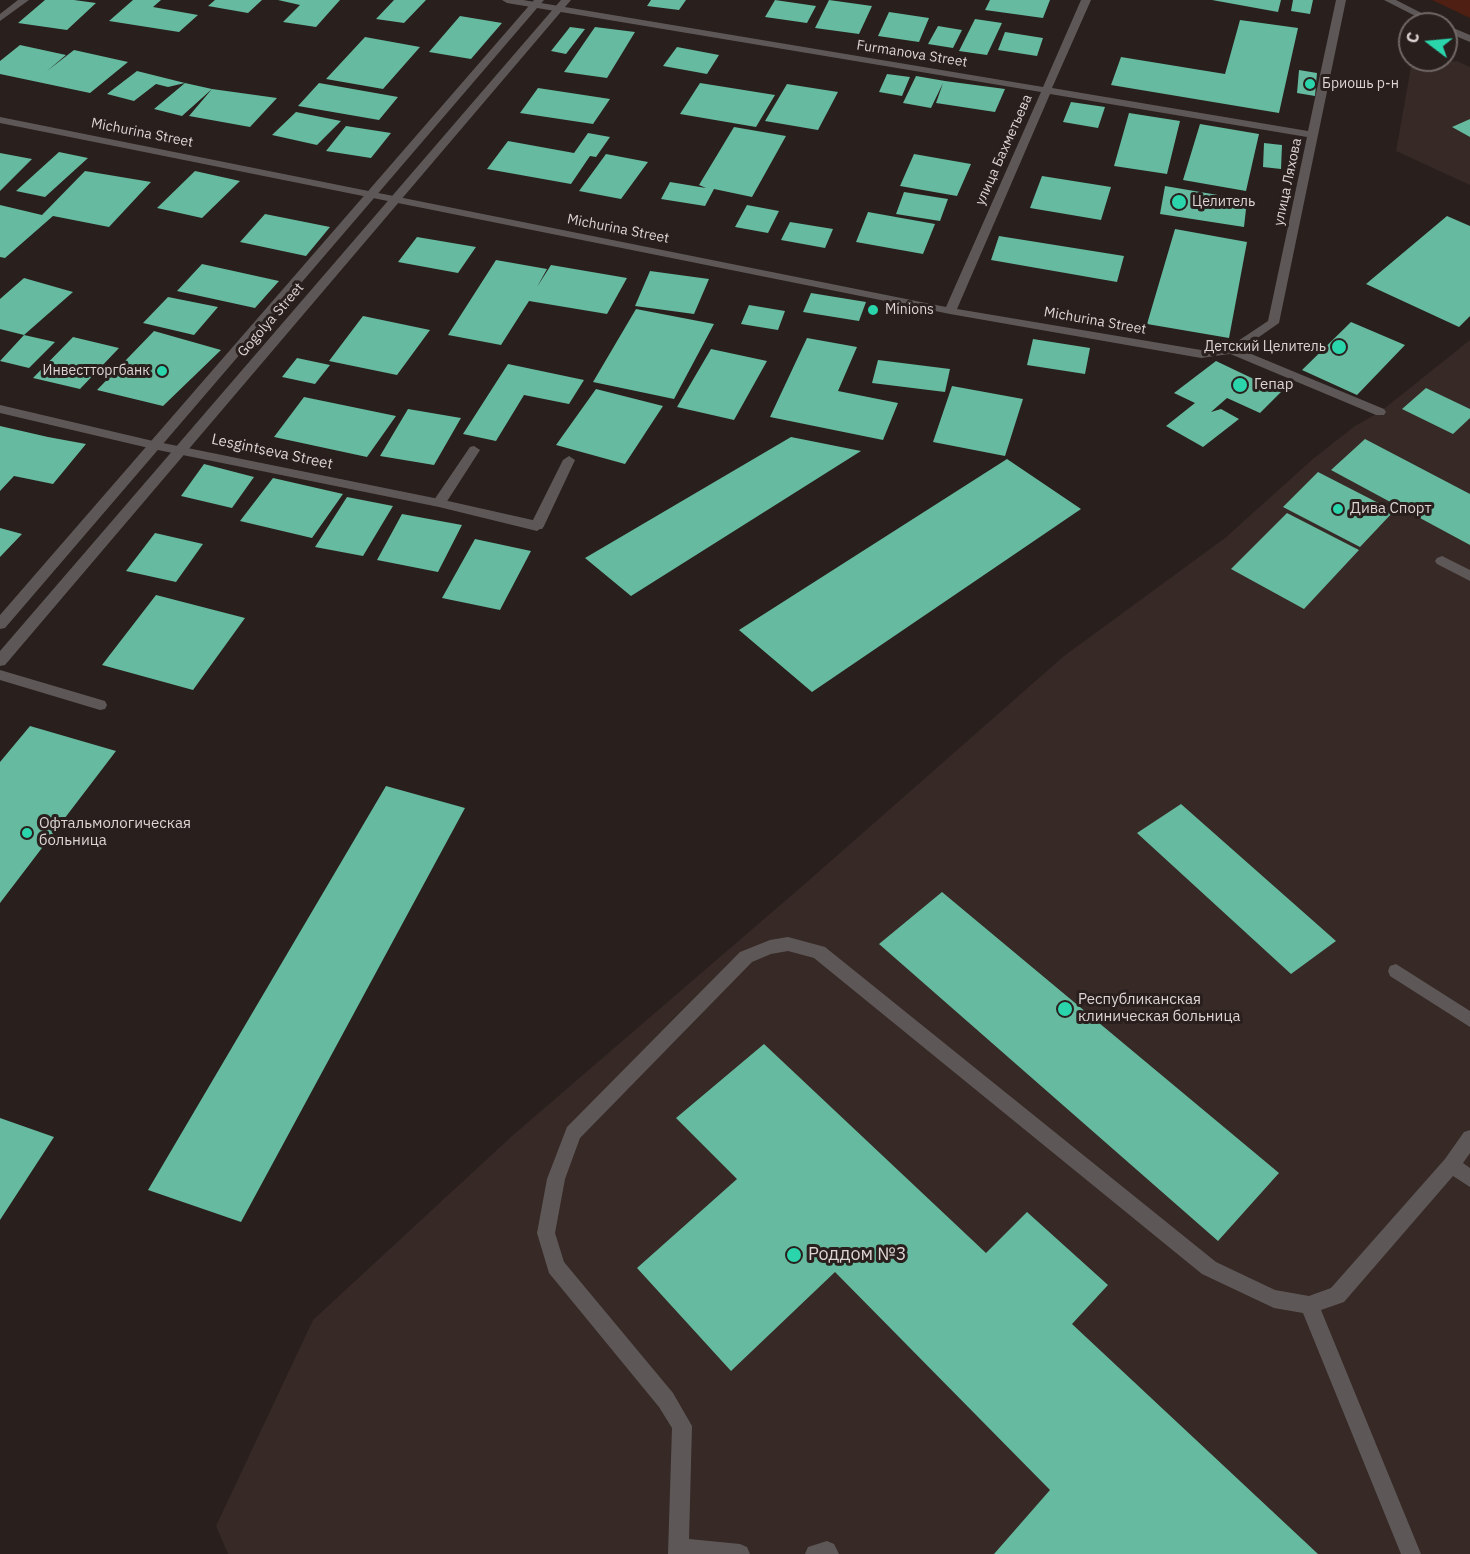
<!DOCTYPE html>
<meta charset="utf-8">
<style>
body{margin:0}
#map{position:relative;width:1470px;height:1554px;overflow:hidden;background:#291f1d;font-family:"IBM Plex Sans",sans-serif}
canvas{display:block}
.north{position:absolute;left:1398px;top:12px;width:60px;height:60px;box-sizing:border-box;background:#291f1d;border:2px solid #716866;border-radius:50%;rotate:286deg;font-size:16px;font-weight:700;line-height:24px;text-align:center;color:#dcd5d4}
.north::after{content:'';display:block;margin:auto;width:21px;height:27px;background:#2bd5ac;clip-path:polygon(50% 0,100% 100%,50% 72%,0 100%)}
</style>
<div id="map">
<canvas width="1470" height="1554"></canvas>
<div class="north">С</div>
</div>
<script>
const c = document.querySelector('canvas').getContext('2d');
c.lineJoin = 'round';
function fillPath(path, color) {
  c.fillStyle = color;
  c.fill(path, 'evenodd');
}
function shape(rows) {
  const path = new Path2D();
  for (const r of rows) {
    path.moveTo(r[0], r[1]);
    for (let i = 2; i < r.length; i += 2) path.lineTo(r[i], r[i + 1]);
  }
  return path;
}
function stroke(path, color, width, dash) {
  c.strokeStyle = color;
  c.lineWidth = width;
  c.lineCap = dash ? 'butt' : 'round';
  c.setLineDash(dash || []);
  c.stroke(path);
}
function write(font, color, halo, rows, align = 'center') {
  c.font = font + ' "IBM Plex Sans",sans-serif';
  c.lineWidth = 6;
  c.setLineDash([]);
  c.textBaseline = 'middle';
  c.strokeStyle = halo;
  c.fillStyle = color;
  for (const [text, x, y, turn = 0] of rows) {
    c.save();
    c.translate(x, y);
    c.rotate((+turn || 0) * Math.PI / 180);
    c.textAlign = isNaN(turn) ? turn : align;
    if (halo) c.strokeText(text, 0, 0);
    c.fillText(text, 0, 0);
    c.restore();
  }
}
const built = shape([
 [1457,61,1470,67,1470,185,1396,151,1411,67],
 [1470,340,1470,1554,228,1554,216,1526,313,1320,512,1136,807,882,1064,656,1225,538,1314,458,1355,426,1380,412]
]);
const green = shape([
 [1432,0,1470,0,1470,18]
]);
const building = shape([
 [45,0,74,0,96,3,67,30,18,23],
 [133,0,161,0,153,7,198,15,179,32,109,21],
 [215,0,262,0,248,13,208,6],
 [278,0,340,0,316,27,283,22,300,5],
 [394,0,426,0,404,23,376,19],
 [651,0,686,0,679,10,647,6],
 [775,0,816,6,807,23,765,17],
 [829,0,872,6,859,34,815,28],
 [990,0,1050,0,1043,18,985,10],
 [1212,0,1281,0,1278,12],
 [1293,0,1313,0,1310,14,1291,11],
 [889,12,929,18,919,42,878,36],
 [460,16,502,23,471,59,429,52],
 [975,19,1002,23,987,55,959,51],
 [1240,20,1298,28,1279,113,1111,85,1121,57,1225,74],
 [938,26,962,30,953,48,928,44],
 [570,27,585,29,566,54,551,51],
 [595,27,635,32,607,78,564,72],
 [1005,32,1043,38,1037,56,998,50],
 [365,37,420,47,383,89,326,79],
 [20,45,66,55,47,71,74,50,128,62,90,93,0,74,0,61],
 [677,47,719,55,707,74,663,66],
 [1299,70,1317,73,1315,96,1297,93],
 [137,71,185,83,168,87,156,84,134,101,107,94],
 [887,74,910,77,902,96,879,92],
 [916,76,945,81,1005,89,995,112,936,103,943,83,931,108,903,103],
 [185,83,212,89,182,116,154,109],
 [319,83,398,97,379,120,298,106],
 [700,83,775,95,756,127,680,114],
 [787,84,838,92,818,130,765,121],
 [538,88,610,99,593,124,520,113],
 [212,89,277,98,250,127,189,116],
 [1071,102,1105,107,1098,128,1063,122],
 [296,112,341,121,317,145,272,135],
 [1129,113,1180,121,1167,174,1114,166],
 [1470,119,1470,137,1452,127],
 [1200,124,1259,134,1246,191,1183,180],
 [346,126,391,133,371,158,326,151],
 [734,127,786,136,752,197,714,189,705,206,661,199,670,182,706,188,699,185],
 [588,133,610,137,596,157,590,156,571,184,487,169,508,141,574,153],
 [1264,143,1282,145,1281,169,1263,167],
 [59,152,88,158,45,197,16,191],
 [0,153,32,159,0,191],
 [606,154,648,162,621,199,579,191],
 [914,154,971,164,957,196,900,186],
 [85,171,151,182,109,227,53,216,5,258,0,257,0,205,42,215],
 [195,171,240,181,202,218,157,208],
 [1042,176,1111,187,1101,220,1030,208],
 [1165,186,1247,200,1244,227,1160,214],
 [904,192,948,199,940,221,896,214],
 [747,205,779,211,768,233,735,227],
 [868,212,935,224,923,254,856,242],
 [265,214,330,227,306,256,240,242],
 [1447,216,1470,226,1470,316,1459,327,1366,284],
 [790,222,833,229,825,248,781,240],
 [1175,229,1247,242,1229,338,1147,324],
 [999,236,1124,256,1117,282,991,260],
 [417,237,476,247,458,273,398,262],
 [496,260,547,269,537,287,551,265,627,278,607,314,529,301,501,345,448,335],
 [202,264,279,281,255,308,177,291],
 [650,271,709,279,694,314,635,306],
 [24,278,73,292,24,335,0,329,0,299],
 [811,293,866,302,859,321,803,312],
 [168,297,218,307,194,335,143,323],
 [749,305,785,311,778,330,741,324],
 [636,309,714,324,674,399,593,382],
 [363,316,430,330,397,375,329,361],
 [1351,322,1405,345,1357,395,1302,370],
 [154,331,221,350,163,406,97,390],
 [24,335,55,342,29,368,0,361],
 [73,337,119,348,80,389,33,378],
 [807,338,857,347,838,391,898,403,883,440,770,417],
 [1033,339,1090,348,1085,374,1027,365],
 [711,349,767,361,734,420,677,407],
 [297,358,330,365,315,384,282,377],
 [878,360,950,369,945,392,872,383],
 [1216,361,1281,392,1260,413,1227,398,1211,412,1221,409,1239,419,1203,447,1166,426,1195,403,1174,393],
 [508,364,584,380,569,404,524,395,496,441,463,434],
 [952,386,1023,399,1005,456,933,442],
 [1426,388,1470,409,1470,418,1453,434,1402,409],
 [596,389,663,406,625,464,556,445],
 [304,397,396,416,367,457,274,437],
 [408,409,461,418,434,465,380,456],
 [0,426,48,437,86,444,53,484,14,476,0,491],
 [791,437,861,451,631,596,585,558],
 [1365,439,1470,494,1470,545,1331,470],
 [1007,459,1081,509,812,692,739,630],
 [204,464,254,477,232,508,181,496],
 [1318,472,1394,511,1360,547,1283,507],
 [273,478,343,494,312,538,240,521],
 [347,497,393,506,363,556,315,547],
 [1287,513,1359,550,1304,609,1231,569],
 [402,514,462,525,438,572,377,560],
 [0,528,22,534,0,557],
 [155,533,203,544,176,582,126,571],
 [475,539,531,551,500,610,442,598],
 [156,595,245,618,193,690,102,665],
 [30,726,116,751,0,903,0,762],
 [386,786,465,808,241,1222,148,1190],
 [1181,804,1336,941,1291,974,1137,833],
 [942,892,1279,1173,1218,1241,879,944],
 [764,1044,986,1253,1027,1212,1108,1285,1072,1324,1318,1554,994,1554,1050,1490,835,1272,731,1371,637,1268,737,1179,676,1118],
 [0,1118,54,1137,0,1220]
]);
const service = shape([
 [1232,346,1384,409,1386,412,1384,415,1376,415,1228,353,1228,347,1232,346],
 [474,446,480,450,444,506,434,506,433,503,434,500,470,447,474,446],
 [569,456,575,460,544,526,542,529,532,529,530,526,563,460,569,456],
 [1442,556,1470,570,1470,581,1437,564,1435,561,1437,558,1442,556],
 [0,670,105,701,107,705,105,709,100,710,0,680,0,670],
 [788,937,825,947,1216,1262,1275,1290,1309,1296,1331,1288,1445,1159,1464,1132,1470,1130,1470,1153,1463,1163,1470,1168,1470,1187,1453,1176,1344,1302,1321,1310,1421,1554,1401,1554,1303,1313,1274,1308,1202,1274,814,958,788,951,771,954,752,962,580,1138,565,1179,555,1233,564,1262,673,1393,692,1426,689,1539,740,1544,747,1547,750,1554,668,1554,672,1428,659,1407,549,1273,537,1233,547,1179,567,1127,740,952,770,940,788,937],
 [1396,964,1470,1011,1470,1027,1390,976,1388,971,1390,966,1396,964],
 [827,1541,834,1544,839,1554,805,1554,808,1547,827,1541]
]);
const minor = shape([
 [18,0,29,0,0,21,0,14,18,0],
 [502,0,523,0,1043,87,1081,0,1091,0,1052,88,1308,131,1336,0,1346,0,1279,323,1236,353,1201,358,950,314,0,123,0,117,946,307,1041,92,507,3,502,0],
 [1050,94,1307,137,1268,321,1229,347,1201,350,957,309,1050,94],
 [1384,0,1396,0,1443,24,1431,24,1384,0],
 [1446,25,1470,35,1470,42,1446,32,1446,25],
 [0,405,153,441,439,499,537,521,544,526,537,531,439,507,153,449,0,413,0,405]
]);
const tertiary = shape([
 [534,0,544,0,5,628,0,629,0,615,534,0],
 [561,0,571,0,5,665,0,666,0,651,561,0]
]);
const markers = [
 [1310,84,6,"#2bd5ac"],
 [1179,202,8,"#2bd5ac"],
 [873,310,6,"#2bd5ac"],
 [1339,347,8,"#2bd5ac"],
 [162,371,6,"#2bd5ac"],
 [1240,385,8,"#2bd5ac"],
 [1338,509,6,"#2bd5ac"],
 [27,833,6,"#2bd5ac"],
 [1065,1009,8,"#2bd5ac"],
 [794,1255,8,"#2bd5ac"]
];
const farStreetnames = [
 ["Furmanova Street",912,54,9],
 ["Michurina Street",142,133,11],
 ["улица Бахметьева",1004,150,-66],
 ["улица Ляхова",1288,182,-78],
 ["Michurina Street",618,229,11],
 ["Gogolya Street",271,320,-49],
 ["Michurina Street",1095,321,10]
];
const farPoinames = [
 ["Бриошь р-н",1322,84],
 ["Целитель",1192,202],
 ["Minions",885,310],
 ["Детский Целитель",1326,347,"right"],
 ["Инвестторгбанк",150,371,"right"]
];
const poiNames = [
 ["Гепар",1254,385],
 ["Дива Спорт",1350,509],
 ["Офтальмологическая",39,824],
 ["больница",39,841],
 ["Республиканская",1078,1000],
 ["клиническая больница",1078,1017]
];
const streetNames = [
 ["Lesgintseva Street",272,452,12]
];
const nearPoinames = [
 ["Роддом №3",808,1255]
];
fillPath(built, '#372925');
fillPath(green, '#4e1f12');
fillPath(building, '#65ba9f');
fillPath(service, '#5d5857');
fillPath(minor, '#5d5857');
fillPath(tertiary, '#5d5857');
for (const [x, y, r, color] of markers) {
  const dot = new Path2D();
  dot.arc(x, y, r, 0, 2 * Math.PI);
  c.fillStyle = color;
  c.fill(dot);
  stroke(dot, '#291f1d', 2);
}
write('14px', '#dcd5d4', '#291f1d', farStreetnames);
write('14px', '#dcd5d4', '#291f1d', farPoinames, 'left');
write('15px', '#dcd5d4', '#291f1d', poiNames, 'left');
write('15px', '#dcd5d4', '#291f1d', streetNames);
write('18px', '#dcd5d4', '#291f1d', nearPoinames, 'left');
</script>
